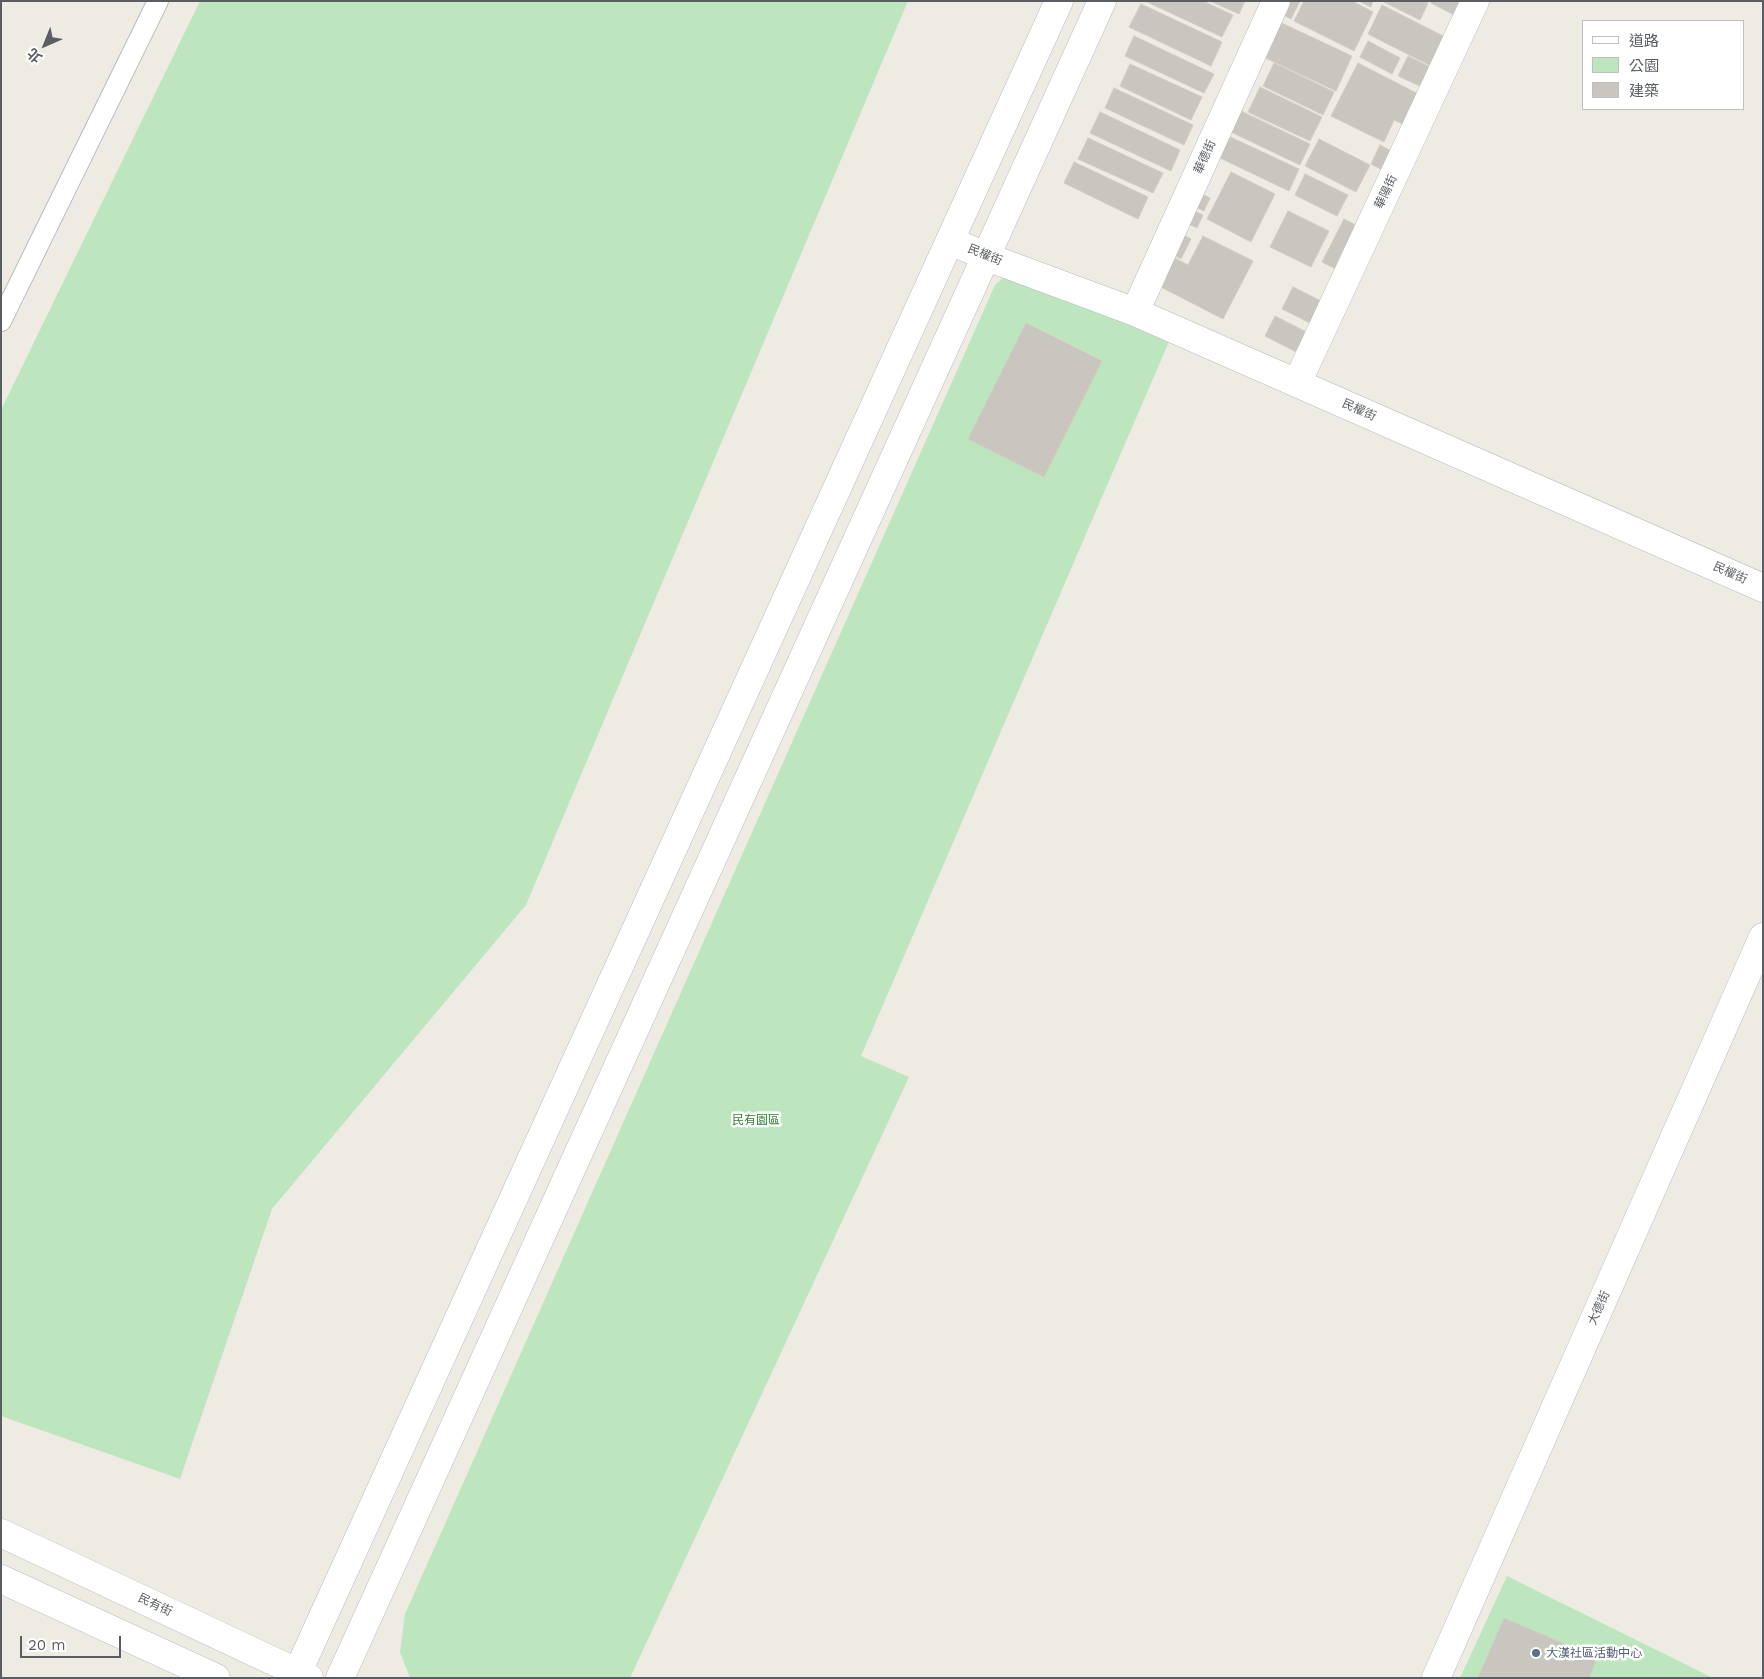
<!DOCTYPE html>
<meta charset="utf-8">
<style>
body{margin:0}
#map{position:relative;width:1764px;height:1679px;overflow:hidden;background:#eeebe2;font-family:"Work Sans","Noto Sans TC",sans-serif}
canvas{display:block}
.frame{position:absolute;inset:0;border:2px solid #5a5e63;pointer-events:none}
.legend{position:absolute;left:1582px;top:20px;width:162px;height:90px;box-sizing:border-box;background:#fff;border:1px solid #bdbfc1;margin:0;padding:6px 9px;list-style:none;font-size:15px;color:#5a5e63}
.legend li{display:flex;align-items:center;gap:10px;height:25px}
.legend b{width:25px;border:1px solid #bdbfc1}
.north{position:absolute;left:20px;top:20px;width:50px;height:50px;-webkit-text-stroke:4px #fff;paint-order:stroke;rotate:224deg;font-size:14px;font-weight:700;line-height:20px;text-align:center;color:#5a5e63}
.north::after{content:'';display:block;margin:auto;width:18px;height:22px;background:#5a5e63;clip-path:polygon(50% 0,100% 100%,50% 72%,0 100%)}
.scale{position:absolute;left:20px;top:1636px;width:101px;height:22px;box-sizing:border-box;border:2px solid #5a5e63;border-top:0;padding-left:6px;font-size:15px;line-height:18px;white-space:nowrap;color:#5a5e63;-webkit-text-stroke:4px #fff;paint-order:stroke}
</style>
<div id="map">
<canvas width="1764" height="1679"></canvas>
<div class="frame"></div>
<ul class="legend">
<li><b style="height:6px;background:#fff"></b>道路</li>
<li><b style="height:14px;background:#bee6be"></b>公園</li>
<li><b style="height:14px;background:#c8c6bf"></b>建築</li>
</ul>
<div class="north">北</div>
<div class="scale">20 m</div>
</div>
<script>
const c = document.querySelector('canvas').getContext('2d');
c.lineJoin = 'round';
function fillPath(path, color) {
  c.fillStyle = color;
  c.fill(path, 'evenodd');
}
function shape(rows) {
  const path = new Path2D();
  for (const r of rows) {
    path.moveTo(r[0], r[1]);
    for (let i = 2; i < r.length; i += 2) path.lineTo(r[i], r[i + 1]);
  }
  return path;
}
function stroke(path, color, width, dash) {
  c.strokeStyle = color;
  c.lineWidth = width;
  c.lineCap = dash ? 'butt' : 'round';
  c.setLineDash(dash || []);
  c.stroke(path);
}
function write(font, color, halo, rows, align = 'center') {
  c.font = font + ' "Work Sans","Noto Sans TC",sans-serif';
  c.lineWidth = 5;
  c.setLineDash([]);
  c.textBaseline = 'middle';
  c.strokeStyle = halo;
  c.fillStyle = color;
  for (const [text, x, y, turn = 0] of rows) {
    c.save();
    c.translate(x, y);
    c.rotate((+turn || 0) * Math.PI / 180);
    c.textAlign = isNaN(turn) ? turn : align;
    if (halo) c.strokeText(text, 0, 0);
    c.fillText(text, 0, 0);
    c.restore();
  }
}
const green = shape([
 [200,1,908,1,526,905,272,1209,180,1479,1,1416,1,410],
 [1006,275,1171,337,861,1056,909,1077,630,1678,410,1678,400,1652,405,1614,995,285],
 [1507,1576,1713,1678,1460,1678]
]);
const building = shape([
 [1145,1,1203,1,1233,15,1222,37,1145,1],
 [1210,1,1245,1,1239,14,1210,1],
 [1272,1,1300,1,1291,19,1268,7,1272,1],
 [1304,1,1352,1,1373,12,1354,51,1294,21,1304,1],
 [1359,1,1373,1,1371,7,1359,1],
 [1424,1,1428,3,1420,20,1384,2,1424,1],
 [1432,1,1468,1,1460,18,1431,3,1432,1],
 [1141,4,1222,42,1211,66,1129,27,1141,4],
 [1382,5,1451,40,1437,69,1368,34,1382,5],
 [1273,19,1352,56,1336,91,1257,54,1273,19],
 [1134,36,1214,74,1204,93,1125,56,1134,36],
 [1368,41,1400,58,1392,74,1360,57,1368,41],
 [1408,56,1434,69,1424,88,1398,76,1408,56],
 [1274,63,1334,92,1323,115,1263,86,1274,63],
 [1358,63,1424,97,1409,127,1394,120,1384,142,1331,116,1358,63],
 [1130,64,1202,97,1191,120,1120,86,1130,64],
 [1260,87,1322,117,1310,141,1248,112,1260,87],
 [1114,88,1193,125,1184,145,1105,108,1114,88],
 [1241,111,1310,144,1300,165,1231,132,1241,111],
 [1100,112,1180,150,1171,171,1090,133,1100,112],
 [1228,136,1299,169,1289,191,1218,157,1228,136],
 [1088,138,1163,173,1153,193,1078,159,1088,138],
 [1319,139,1370,165,1356,192,1305,166,1319,139],
 [1380,145,1395,153,1386,172,1371,164,1380,145],
 [1074,162,1148,197,1138,219,1064,183,1074,162],
 [1231,172,1275,194,1251,242,1207,219,1231,172],
 [1305,174,1348,195,1337,216,1295,195,1305,174],
 [1196,191,1210,198,1204,211,1189,204,1196,191],
 [1188,208,1203,215,1197,228,1182,221,1188,208],
 [1288,211,1329,231,1311,267,1270,247,1288,211],
 [1344,219,1377,236,1355,279,1322,262,1344,219],
 [1176,231,1191,239,1181,259,1166,251,1176,231],
 [1203,236,1253,261,1223,319,1157,285,1171,256,1188,265,1203,236],
 [1293,287,1329,305,1318,327,1282,309,1293,287],
 [1275,316,1316,337,1306,357,1265,336,1275,316],
 [1026,323,1102,361,1044,477,968,439,1026,323],
 [1504,1618,1597,1658,1589,1678,1478,1678,1504,1618]
]);
const lane = shape([
 [1,321,158,1]
]);
const street = shape([
 [951,241,987,257,1135,312,1763,588],
 [1135,312,1276,1],
 [1297,383,1475,1],
 [295,1678,1059,1],
 [340,1678,1102,1],
 [1436,1678,1763,937]
]);
const secondary = shape([
 [1,1533,309,1678],
 [1,1579,216,1678]
]);
const markers = [
 [1536,1653,5,"#5c6f8a"]
];
const streetNames = [
 ["華德街",1205,157,-66],
 ["華陽街",1386,192,-65],
 ["民權街",985,255,22],
 ["民權街",1359,410,24],
 ["民權街",1730,573,24],
 ["大德街",1599,1308,-66],
 ["民有街",155,1605,25]
];
const parkNames = [
 ["民有園區",756,1120]
];
const serviceNames = [
 ["大漢社區活動中心",1546,1653]
];
fillPath(green, '#bee6be');
fillPath(building, '#c8c6bf');
stroke(building, '#d2cdc0', 1);
stroke(lane, '#b7babf', 22);
stroke(street, '#b7babf', 29);
stroke(secondary, '#b8bbc1', 29);
stroke(lane, '#fff', 20);
stroke(street, '#fff', 28);
stroke(secondary, '#fff', 28);
for (const [x, y, r, color] of markers) {
  const dot = new Path2D();
  dot.arc(x, y, r, 0, 2 * Math.PI);
  c.fillStyle = color;
  c.fill(dot);
  stroke(dot, '#fff', 2);
}
write('12px', '#5a5e63', '#fff', streetNames);
write('12px', '#328236', '#fff', parkNames);
write('12px', '#4e5e75', '#fff', serviceNames, 'left');
</script>
